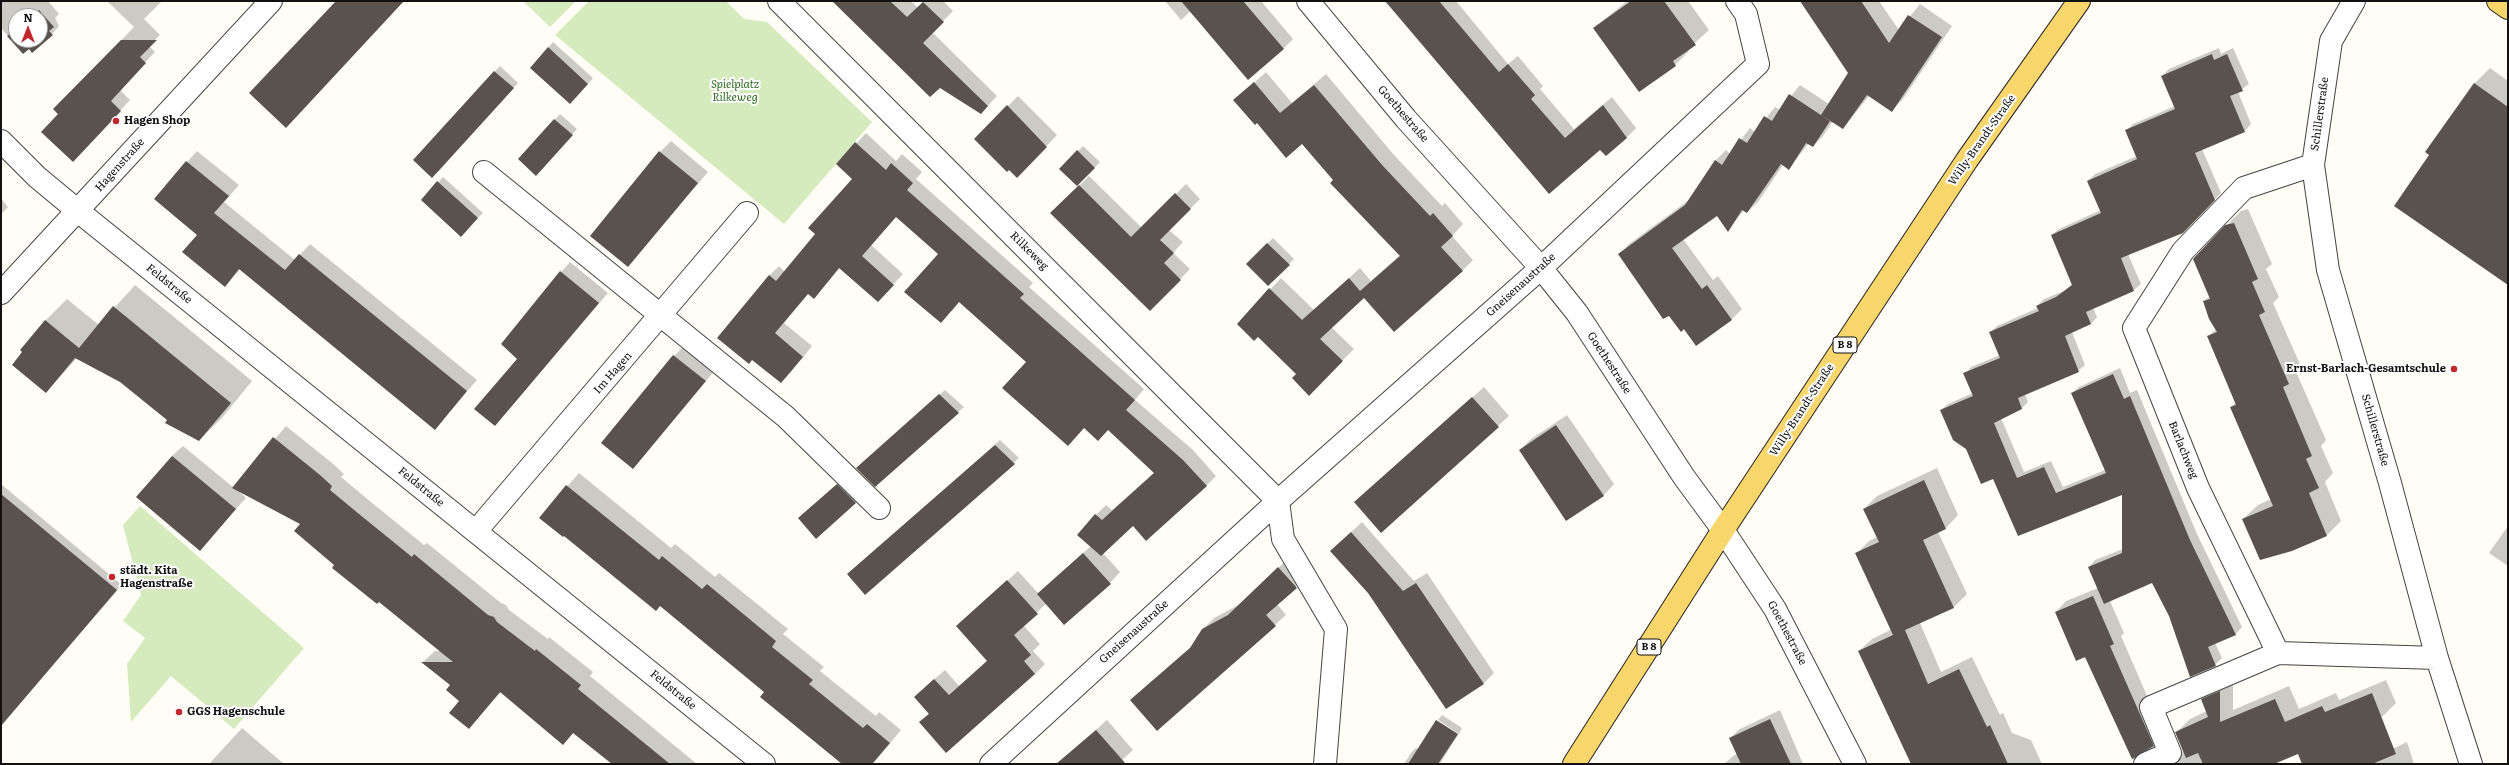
<!DOCTYPE html>
<meta charset="utf-8">
<style>
body{margin:0}
#map{position:relative;width:2509px;height:765px;overflow:hidden;background:#fffdf5;font-family:Literata,serif}
canvas{display:block}
.frame{position:absolute;inset:0;border:2px solid #111;pointer-events:none}
.north{position:absolute;left:8px;top:8px;width:40px;height:40px;box-sizing:border-box;background:#fff;border:1px solid #a0a0a0;border-radius:50%;rotate:0deg;font-size:11px;font-weight:700;line-height:16px;text-align:center;color:#111}
.north::after{content:'';display:block;margin:auto;width:14px;height:18px;background:#c4262e;clip-path:polygon(50% 0,100% 100%,50% 72%,0 100%)}
</style>
<div id="map">
<canvas width="2509" height="765"></canvas>
<div class="frame"></div>
<div class="north">N</div>
</div>
<script>
const c = document.querySelector('canvas').getContext('2d');
c.lineJoin = 'round';
function fillPath(path, color) {
  c.fillStyle = color;
  c.fill(path, 'evenodd');
}
function shape(rows) {
  const path = new Path2D();
  for (const r of rows) {
    path.moveTo(r[0], r[1]);
    for (let i = 2; i < r.length; i += 2) path.lineTo(r[i], r[i + 1]);
  }
  return path;
}
function stroke(path, color, width, dash) {
  c.strokeStyle = color;
  c.lineWidth = width;
  c.lineCap = dash ? 'butt' : 'round';
  c.setLineDash(dash || []);
  c.stroke(path);
}
function write(font, color, halo, rows, align = 'center') {
  c.font = font + ' Literata,serif';
  c.lineWidth = 4;
  c.setLineDash([]);
  c.textBaseline = 'middle';
  c.strokeStyle = halo;
  c.fillStyle = color;
  for (const [text, x, y, turn = 0] of rows) {
    c.save();
    c.translate(x, y);
    c.rotate((+turn || 0) * Math.PI / 180);
    c.textAlign = isNaN(turn) ? turn : align;
    if (halo) c.strokeText(text, 0, 0);
    c.fillText(text, 0, 0);
    c.restore();
  }
}
const green = shape([
 [523,1,576,1,550,27],
 [589,1,726,1,744,19,767,22,872,122,784,224,555,35],
 [140,506,304,648,234,729,171,676,131,722,127,664,145,638,123,621,141,595,123,525]
]);
const shadow = shape([
 [1,1,48,1,59,14,55,18,59,26,50,36,23,53,1,28],
 [16,16,40,16,40,40,16,40],
 [107,1,162,1,144,19,160,35,149,46,155,52,120,90,130,100,83,151,54,109,134,27],
 [834,1,911,1,918,8,925,1,943,1,953,11,932,32,997,96,981,113],
 [1165,1,1261,1,1293,39,1283,49,1191,11,1181,20],
 [1387,1,1456,1,1508,64,1518,56,1543,86,1540,89,1574,129,1612,97,1636,128,1626,138,1600,148,1549,192],
 [1627,1,1688,1,1709,30,1688,49,1689,51,1675,65,1594,28],
 [1802,1,1879,1,1899,30,1920,4,1952,26,1903,99,1892,110,1870,95,1843,128,1833,121,1823,136,1813,146,1809,143,1789,168,1783,165,1758,202,1747,212,1744,210,1728,230,1717,215,1683,239,1713,280,1718,276,1742,309,1732,319,1696,344,1619,255,1629,244,1689,200,1716,160,1726,150,1730,154,1750,128,1755,132,1775,107,1780,110,1800,85,1829,104,1850,73],
 [553,42,593,78,576,97,548,48],
 [2219,48,2221,54,2233,48,2249,84,2238,92,2251,124,2245,131,2202,149,2221,193,2183,232,2128,254,2141,284,2134,290,2093,308,2097,317,2091,324,2072,332,2085,365,2078,371,2025,394,2028,402,2022,408,2001,418,2024,472,2051,461,2063,487,2105,470,2072,393,2079,387,2120,368,2130,393,2137,390,2197,534,2242,627,2236,634,2215,643,2222,658,2215,665,2170,616,2152,582,2110,601,2124,633,2121,636,2164,735,2133,760,2085,656,2056,612,2066,601,2098,588,2089,567,2095,560,2123,549,2123,494,2018,534,1994,477,1967,448,1941,410,1948,404,1973,393,1965,374,1971,367,2000,355,1990,333,1997,326,2038,308,2037,306,2044,299,2064,291,2073,284,2052,235,2059,229,2101,210,2088,181,2095,174,2137,156,2127,130,2133,124,2175,106,2162,76,2169,69],
 [500,66,518,83,438,172,415,160],
 [2490,68,2508,81,2508,284,2431,155,2474,84],
 [1266,72,1292,103,1326,74,1394,155,1442,206,1445,203,1463,224,1452,236,1473,260,1462,271,1364,297,1331,327,1354,349,1309,394,1298,374,1258,336,1238,324,1281,278,1314,310,1360,268,1371,281,1400,255,1303,143,1257,122,1235,100],
 [1018,96,1057,135,1017,177,975,139],
 [560,114,577,129,541,170,519,159],
 [866,133,896,161,902,154,922,172,916,179,1033,283,1029,287,1144,389,1135,400,1193,450,1216,476,1206,486,1133,525,1102,552,1120,572,1110,583,1046,604,1023,625,1040,644,1033,651,1045,664,1035,674,920,722,929,713,925,687,945,670,959,686,988,660,957,626,1018,571,1038,593,1091,546,1079,535,1096,515,1106,505,1112,510,1155,472,1109,429,1098,440,1027,362,960,301,951,312,939,254,896,216,871,245,903,274,887,291,840,268,814,298,808,293,784,323,812,346,791,372,781,382,753,359,769,276,779,266,785,272,816,234,854,179,837,164],
 [671,141,708,172,628,266,660,152],
 [1083,146,1100,162,1077,185,1060,169],
 [197,151,239,185,224,202,295,260,310,244,477,380,435,428,240,269,225,285,198,235,187,162],
 [1089,176,1142,228,1186,184,1200,199,1169,230,1183,242,1173,253,1190,269,1150,310,1052,213],
 [443,177,483,213,461,235,422,200],
 [1,198,8,207,1,214],
 [2248,209,2272,264,2266,269,2279,297,2273,303,2302,369,2297,374,2326,440,2321,446,2333,473,2325,482,2341,521,2327,535,2291,550,2243,519,2258,505,2271,499,2231,407,2236,402,2208,337,2216,329,2204,301,2210,296,2226,226,2241,211],
 [1273,238,1294,259,1268,285,1247,264],
 [570,262,608,293,504,415,518,359,561,272],
 [135,285,252,381,221,419,199,440,168,420,120,381,77,358,46,392,45,321,67,299,99,325],
 [685,345,716,369,633,468,674,356],
 [1484,387,1509,416,1382,532,1366,492],
 [945,390,964,407,875,486,857,468],
 [1567,415,1614,484,1604,495,1567,520,1520,450,1531,439],
 [286,426,332,463,344,474,341,477,371,502,424,545,427,543,501,603,506,605,509,610,548,639,549,637,593,672,590,676,697,764,612,764,574,732,563,744,501,692,469,728,461,701,451,685,423,662,435,651,440,651,336,564,301,524,239,491,246,498,199,550,172,456,183,446,234,488],
 [1000,440,1019,458,865,593,854,569],
 [1937,468,1958,515,1946,528,1938,532,1967,594,1954,607,1920,623,1941,672,1972,657,2000,715,2003,713,2012,733,2031,740,2042,764,1958,764,1859,651,1872,639,1892,629,1856,554,1869,541,1877,537,1864,509,1877,496],
 [579,473,671,548,675,544,715,577,719,573,788,629,783,634,824,667,820,671,876,716,879,712,901,730,873,764,843,764,766,691,660,605,540,518],
 [843,480,861,498,816,537,805,513],
 [1,484,122,585,1,725],
 [1362,522,1414,581,1427,573,1494,673,1483,684,1368,593,1331,551],
 [2508,526,2508,566,2489,553],
 [1290,557,1307,576,1277,604,1286,615,1157,730,1142,690,1193,645,1203,629,1214,618,1240,604],
 [2233,679,2233,710,2289,686,2299,709,2336,693,2339,700,2386,680,2396,703,2383,716,2273,764,2151,764,2164,762,2182,754,2183,748,2176,733,2190,719,2207,711,2202,700,2215,686],
 [1780,710,1803,764,1724,764,1737,753,1730,738,1740,729],
 [1442,715,1462,728,1459,734,1438,720],
 [1107,720,1133,750,1122,760,1118,764,1057,764],
 [1437,721,1458,735,1441,762,1439,764,1404,764,1411,753,1416,748,1419,749],
 [242,728,284,764,209,764],
 [2407,742,2414,764,2373,764,2384,753]
]);
const building = shape([
 [336,1,404,1,286,128,249,93],
 [832,1,890,1,907,17,923,2,944,22,923,43,988,106,981,114,940,88,930,97],
 [1181,1,1243,1,1284,49,1248,80],
 [1385,1,1439,1,1499,72,1508,64,1535,95,1531,99,1565,138,1603,105,1627,138,1606,156,1600,150,1549,194],
 [1631,1,1664,1,1696,45,1673,61,1676,66,1639,92,1593,28],
 [1800,1,1861,1,1889,43,1908,15,1942,37,1892,112,1867,95,1843,129,1821,115,1848,73],
 [39,10,54,27,49,31,53,35,32,53,29,49,23,54,7,36,16,29,16,40,40,40,40,16,31,16],
 [121,40,157,40,140,57,146,63,111,101,121,111,73,162,41,132,58,114,53,109],
 [548,47,588,84,570,104,530,68],
 [2212,54,2214,60,2227,54,2243,91,2230,96,2245,132,2195,153,2215,200,2183,233,2121,258,2134,291,2086,312,2091,324,2065,336,2079,372,2018,398,2022,409,1994,423,2017,478,2044,467,2056,493,2106,473,2071,393,2113,374,2124,399,2130,396,2190,540,2236,635,2208,647,2216,666,2190,677,2169,616,2152,583,2104,604,2088,567,2122,553,2122,495,2018,536,1993,479,1981,484,1966,449,1953,440,1940,410,1973,396,1963,373,2000,358,1989,332,2039,311,2036,306,2056,297,2072,285,2051,235,2101,213,2087,181,2137,159,2125,130,2175,109,2161,76],
 [494,71,514,88,432,178,413,160],
 [1254,82,1280,113,1314,85,1383,166,1430,216,1433,213,1453,236,1441,247,1463,271,1394,332,1364,298,1320,339,1343,361,1309,396,1292,378,1296,374,1258,337,1254,341,1237,324,1269,288,1302,320,1349,278,1360,291,1400,256,1330,183,1333,180,1302,144,1286,158,1257,123,1255,125,1233,100],
 [2474,83,2508,107,2508,285,2394,206,2429,155,2425,152],
 [1789,94,1830,121,1813,147,1806,143,1789,170,1781,164,1747,213,1742,210,1728,232,1717,216,1672,248,1702,289,1707,285,1732,320,1696,346,1684,329,1681,332,1669,316,1663,319,1618,254,1685,205,1715,160,1722,165,1739,138,1747,143,1764,116,1772,121],
 [1007,105,1047,147,1017,178,1009,170,1007,172,974,139],
 [554,119,573,135,536,176,518,159],
 [855,142,886,170,891,163,913,183,907,190,1024,294,1020,298,1135,400,1126,410,1183,460,1207,486,1146,541,1133,526,1101,556,1077,535,1095,514,1102,520,1154,473,1108,430,1098,441,1084,428,1068,446,1002,388,1026,362,959,302,941,323,904,292,938,254,896,217,862,256,894,285,878,302,839,268,814,299,808,294,775,333,803,357,781,383,752,360,749,364,717,338,769,275,776,281,815,234,808,228,852,179,836,164],
 [1077,150,1095,168,1077,186,1059,169],
 [659,151,698,183,628,267,590,236],
 [186,161,229,196,214,213,285,270,299,254,467,391,435,430,239,269,225,287,182,252,197,235,154,199],
 [437,181,478,218,461,237,421,200],
 [1079,185,1131,237,1175,193,1191,209,1160,240,1174,253,1164,263,1181,280,1150,311,1050,213],
 [2234,223,2258,279,2252,282,2265,312,2259,315,2289,384,2283,387,2312,456,2306,459,2319,488,2309,493,2327,536,2292,551,2260,560,2242,519,2273,506,2230,407,2236,405,2207,336,2217,332,2209,319,2203,301,2210,299,2193,259,2225,225],
 [1267,243,1290,265,1268,286,1246,264],
 [560,271,599,303,495,426,474,409,517,359,501,344],
 [113,306,231,403,199,441,165,423,167,420,120,382,75,358,46,393,12,365,22,352,20,350,45,320,79,348],
 [673,355,706,381,633,469,601,443],
 [939,394,959,413,875,487,856,468],
 [1472,397,1499,427,1381,533,1354,502],
 [1556,425,1604,496,1566,521,1519,450],
 [273,437,320,475,332,486,330,490,359,514,412,557,414,554,488,615,494,617,497,622,535,651,536,649,581,685,578,689,670,764,612,764,573,733,563,745,500,692,469,729,449,713,459,701,446,690,450,685,421,662,453,662,379,602,377,604,332,568,334,565,294,531,300,524,232,488],
 [995,445,1015,464,865,595,847,574],
 [172,456,236,509,200,551,136,497],
 [1924,480,1946,529,1923,540,1954,608,1905,630,1928,684,1959,669,1987,727,1990,725,2008,764,1911,764,1858,651,1893,635,1855,553,1879,542,1863,509],
 [837,484,856,503,816,539,798,518],
 [566,485,659,560,662,556,702,589,707,584,776,641,772,647,813,680,809,684,863,728,867,724,890,743,872,764,842,764,760,697,764,692,660,606,656,611,564,536,563,537,539,518],
 [1,494,117,590,1,726],
 [1351,532,1403,591,1416,583,1484,684,1446,709,1368,593,1330,551],
 [1083,553,1111,584,1064,625,1037,594],
 [1278,567,1297,588,1266,615,1276,626,1157,731,1130,700,1190,648,1202,629,1228,615],
 [1007,580,1038,614,1014,635,1031,655,1024,661,1035,674,946,753,919,722,929,714,914,697,934,679,949,695,987,661,956,626],
 [2093,596,2114,644,2110,646,2154,746,2132,759,2085,657,2076,661,2055,612],
 [2220,691,2220,722,2275,699,2285,722,2322,706,2325,712,2372,693,2396,754,2372,764,2302,764,2298,754,2274,764,2203,764,2198,753,2186,758,2175,732,2208,717,2201,699],
 [1770,719,1791,764,1741,764,1729,738],
 [1436,720,1458,734,1438,764,1408,764],
 [1096,730,1126,764,1056,764]
]);
const minor = shape([
 [779,1,1278,501,1283,539,1336,629,1325,764],
 [1308,1,1406,119,1541,268,1577,313,1684,477,1723,530,1775,609,1855,764],
 [2354,1,2331,41,2313,165,2328,270,2390,483,2437,658,2471,764],
 [1,141,37,177,78,211,764,764],
 [2313,165,2244,188,2183,251,2134,328,2198,488,2278,653,2437,658],
 [484,172,786,417,879,508],
 [1,293,271,1],
 [476,531,747,213],
 [991,764,1278,501,1541,268,1758,64,1746,14,1737,1],
 [2145,764,2170,753,2151,707,2278,653]
]);
const major = shape([
 [2498,1,2508,8],
 [1574,764,1723,530,1967,160,2079,1]
]);
const markers = [
 [116,121,4,"#c4262e"],
 [2454,369,4,"#c4262e"],
 [112,577,4,"#c4262e"],
 [179,712,4,"#c4262e"]
];
const shields = [
 [1845,345,24],
 [1649,647,24]
];
const shieldNames = [
 ["B 8",1845,345],
 ["B 8",1649,647]
];
const parkNames = [
 ["Spielplatz",735,85],
 ["Rilkeweg",735,98]
];
const streetNames = [
 ["Goethestraße",1403,114,49],
 ["Schillerstraße",2320,114,-82],
 ["Willy-Brandt-Straße",1982,140,-55],
 ["Hagenstraße",120,165,-48],
 ["Rilkeweg",1029,251,45],
 ["Feldstraße",169,284,39],
 ["Gneisenaustraße",1521,285,-42],
 ["Goethestraße",1609,363,57],
 ["Im Hagen",613,373,-49],
 ["Willy-Brandt-Straße",1802,410,-57],
 ["Schillerstraße",2375,430,74],
 ["Barlachweg",2183,450,68],
 ["Feldstraße",421,487,39],
 ["Gneisenaustraße",1134,632,-42],
 ["Goethestraße",1787,633,62],
 ["Feldstraße",673,690,39]
];
const poiNames = [
 ["Hagen Shop",124,121],
 ["Ernst-Barlach-Gesamtschule",2446,369,"right"],
 ["städt. Kita",120,571],
 ["Hagenstraße",120,584],
 ["GGS Hagenschule",187,712]
];
fillPath(green, '#d5ebbd');
fillPath(shadow, '#0003');
fillPath(building, '#5a524d');
stroke(minor, '#444', 24);
stroke(major, '#222', 24);
stroke(minor, '#fff', 22);
stroke(major, '#f9d66b', 22);
for (const [x, y, r, color] of markers) {
  const dot = new Path2D();
  dot.arc(x, y, r, 0, 2 * Math.PI);
  c.fillStyle = color;
  c.fill(dot);
  stroke(dot, '#fff', 1.5);
}
for (const [x, y, w] of shields) {
  const box = new Path2D();
  box.roundRect(x - w / 2, y - 8, w, 16, 3);
  c.fillStyle = '#fff';
  c.fill(box);
  stroke(box, '#111', 1);
}
write('bold 10px', '#111', null, shieldNames);
write('italic 11px', '#2f6b1f', '#fff', parkNames);
write('11px', '#111', '#fff', streetNames);
write('bold 11px', '#111', '#fff', poiNames, 'left');
</script>
